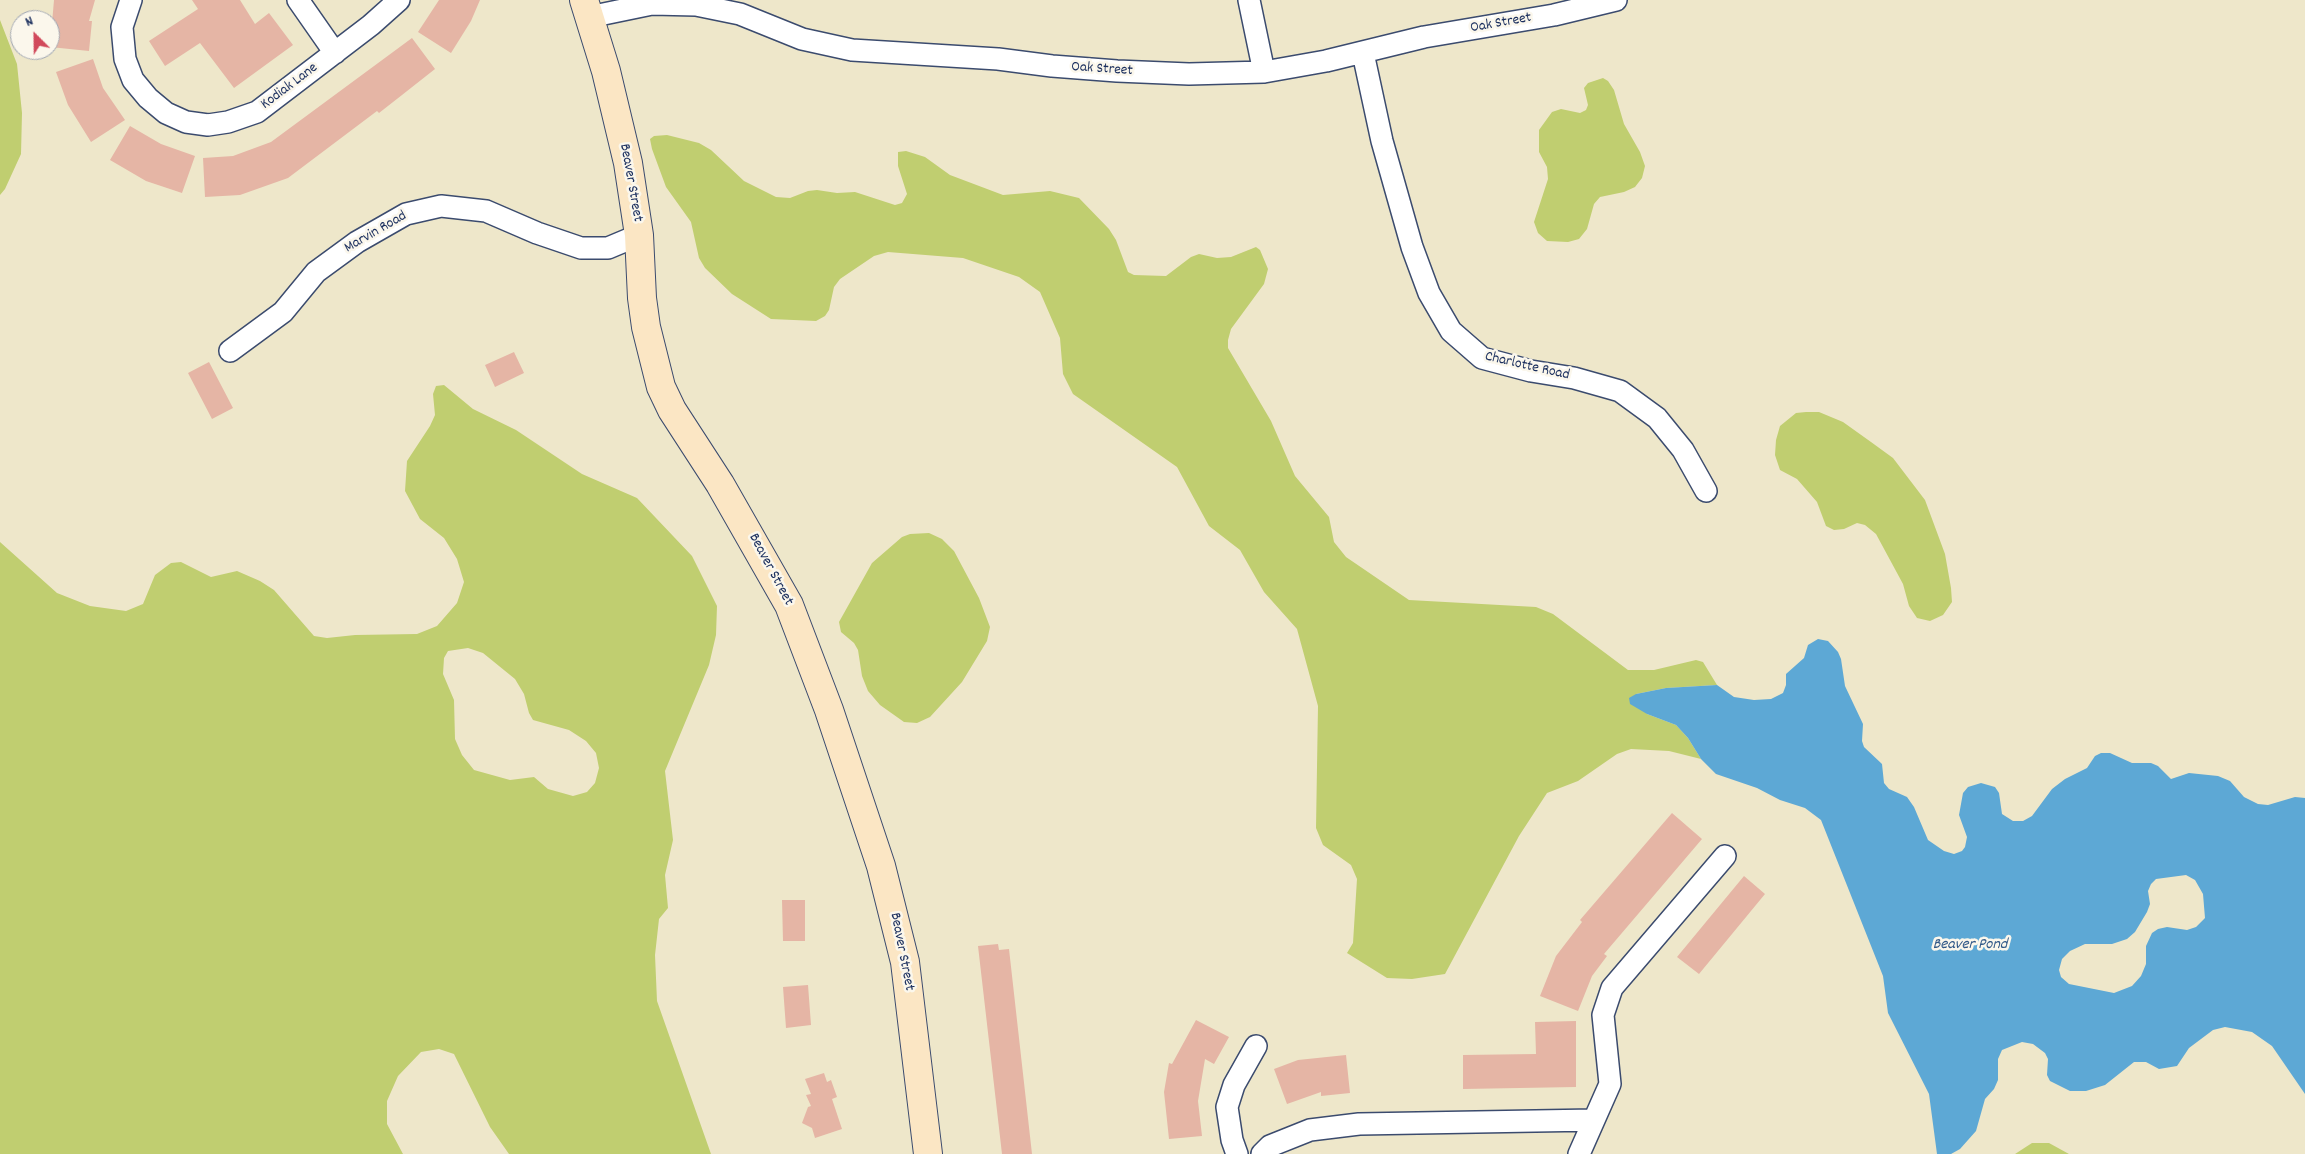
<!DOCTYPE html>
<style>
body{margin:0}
#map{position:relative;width:2305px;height:1154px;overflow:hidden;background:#eee7ca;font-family:Dekko,sans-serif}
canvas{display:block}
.north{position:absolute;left:10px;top:10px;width:50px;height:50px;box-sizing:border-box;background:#fbf7ec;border:1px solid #a1a7b3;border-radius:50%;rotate:337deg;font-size:14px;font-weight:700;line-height:20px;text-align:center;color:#1b2f5e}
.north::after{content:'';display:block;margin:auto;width:18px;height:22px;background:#d1495b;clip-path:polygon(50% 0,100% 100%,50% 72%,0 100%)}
</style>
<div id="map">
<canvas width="2305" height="1154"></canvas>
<div class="north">N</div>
</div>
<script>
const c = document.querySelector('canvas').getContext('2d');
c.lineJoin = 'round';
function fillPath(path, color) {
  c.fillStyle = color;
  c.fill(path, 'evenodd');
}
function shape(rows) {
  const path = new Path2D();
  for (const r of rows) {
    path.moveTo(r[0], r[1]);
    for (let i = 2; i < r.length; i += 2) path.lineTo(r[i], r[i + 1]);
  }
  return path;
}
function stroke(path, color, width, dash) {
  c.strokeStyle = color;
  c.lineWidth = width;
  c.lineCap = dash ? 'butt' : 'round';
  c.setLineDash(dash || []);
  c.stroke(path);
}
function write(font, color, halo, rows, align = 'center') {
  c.font = font + ' Dekko,sans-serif';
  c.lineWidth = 5;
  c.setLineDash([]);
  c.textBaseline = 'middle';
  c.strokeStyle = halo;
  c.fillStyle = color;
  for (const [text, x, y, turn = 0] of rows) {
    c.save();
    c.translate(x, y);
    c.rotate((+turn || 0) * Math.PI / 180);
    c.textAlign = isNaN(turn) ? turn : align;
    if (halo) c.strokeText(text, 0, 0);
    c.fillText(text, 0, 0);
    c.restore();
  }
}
const green = shape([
 [0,20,17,64,22,113,21,154,5,189,0,195],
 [1603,78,1608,81,1614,90,1624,124,1640,152,1645,166,1642,178,1635,187,1624,192,1600,197,1594,204,1587,229,1579,239,1568,242,1547,241,1538,233,1534,222,1548,179,1547,167,1539,152,1539,130,1552,112,1561,109,1580,113,1586,110,1588,105,1584,88,1588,83],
 [667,135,699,143,711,150,744,181,776,197,790,198,808,191,817,190,837,193,855,192,895,205,902,203,907,194,898,166,898,152,906,151,925,157,950,175,1003,195,1050,191,1079,198,1109,229,1116,240,1128,272,1134,275,1166,276,1191,257,1199,254,1217,258,1231,257,1256,247,1260,250,1268,269,1264,284,1231,329,1228,340,1228,348,1271,421,1295,476,1329,517,1334,542,1346,557,1409,600,1536,607,1553,614,1628,670,1654,670,1696,660,1703,662,1717,685,1666,688,1636,694,1647,714,1676,725,1688,738,1701,759,1669,751,1631,749,1617,754,1578,781,1547,793,1519,836,1445,974,1412,979,1387,978,1347,953,1353,943,1357,879,1351,865,1323,845,1316,828,1318,706,1297,629,1264,592,1240,550,1209,526,1177,467,1073,394,1063,374,1060,338,1040,292,1019,277,963,258,888,252,874,256,840,279,834,287,829,310,825,316,816,321,771,319,732,294,705,268,699,258,691,222,666,187,652,149,650,139,654,136],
 [444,385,473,409,516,430,582,474,637,498,692,556,717,606,716,635,709,665,665,771,673,840,665,875,668,908,659,919,655,955,657,1001,711,1154,509,1154,490,1127,454,1054,439,1049,421,1052,398,1076,387,1101,387,1124,403,1154,0,1154,0,542,57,593,90,606,126,611,143,604,155,575,171,563,181,562,211,577,237,571,260,581,274,590,314,636,327,638,355,635,417,634,437,626,457,603,464,582,457,559,444,538,420,519,405,491,407,461,430,426,435,415,433,394,436,386],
 [468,648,483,653,515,679,524,694,529,713,533,720,569,730,586,741,596,753,599,768,595,783,587,792,573,796,548,789,534,777,510,780,474,770,462,755,455,739,454,700,443,674,444,658,448,651],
 [1806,412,1819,412,1843,422,1871,442,1893,458,1925,500,1945,554,1951,588,1952,602,1943,615,1930,621,1917,618,1909,606,1903,584,1876,534,1865,525,1857,523,1844,529,1834,530,1826,526,1817,502,1797,479,1780,470,1775,455,1776,440,1780,426,1796,413],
 [929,533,942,539,954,551,979,598,990,627,987,641,962,682,930,717,917,723,904,722,880,705,868,691,862,676,858,650,854,643,841,632,839,622,872,563,902,537,910,534],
 [2032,1143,2049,1143,2069,1154,2015,1154]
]);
const water = shape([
 [1818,639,1828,641,1838,652,1841,659,1845,686,1863,724,1862,741,1864,747,1882,764,1884,783,1889,789,1907,797,1914,807,1928,840,1944,851,1954,854,1962,851,1965,847,1967,837,1959,815,1963,793,1968,787,1981,783,1995,787,1999,793,2002,814,2013,821,2023,821,2032,816,2052,789,2065,779,2087,768,2095,756,2101,753,2110,753,2132,763,2151,763,2158,766,2171,779,2189,773,2218,776,2230,781,2244,797,2258,804,2268,805,2295,797,2305,798,2305,1094,2272,1046,2252,1032,2225,1027,2213,1030,2189,1048,2177,1066,2159,1069,2146,1062,2134,1062,2105,1085,2086,1091,2070,1091,2050,1081,2047,1075,2048,1059,2045,1053,2033,1044,2022,1042,2002,1050,1998,1059,1998,1080,1994,1089,1985,1099,1976,1131,1960,1149,1951,1154,1937,1154,1929,1094,1888,1013,1883,976,1821,820,1805,808,1780,800,1757,788,1716,774,1701,759,1688,738,1676,725,1647,714,1630,704,1629,698,1636,694,1666,688,1717,685,1734,697,1754,700,1771,699,1783,693,1786,685,1786,674,1804,658,1808,645],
 [2186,875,2195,880,2203,894,2205,918,2196,927,2187,930,2167,927,2158,929,2152,933,2146,946,2146,964,2141,976,2132,986,2114,993,2069,984,2061,977,2059,970,2062,959,2070,951,2085,944,2112,944,2127,939,2135,932,2147,912,2150,904,2148,891,2151,884,2156,879]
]);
const building = shape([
 [54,0,95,0,89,21,92,21,89,51,50,47],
 [192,0,240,0,255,24,269,13,293,45,234,88,200,43,165,66,149,41,198,9],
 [439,0,480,0,471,21,451,53,418,32],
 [412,38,435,69,402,95,379,113,377,111,288,178,240,195,205,197,203,158,233,156,271,142],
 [93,59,103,88,125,120,91,142,68,105,56,72],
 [130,126,161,144,195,156,182,193,146,181,110,160],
 [514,352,524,373,495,387,485,365],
 [209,362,233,408,212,419,188,373],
 [1672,813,1702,839,1604,954,1607,956,1592,976,1578,1011,1540,996,1556,956,1582,922,1580,920],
 [1744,876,1765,894,1699,974,1677,957],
 [782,900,805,900,805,941,783,941],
 [998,944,999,950,1009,949,1032,1154,1002,1154,978,946],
 [808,985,811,1025,786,1028,783,987],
 [1196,1020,1229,1037,1214,1064,1205,1059,1198,1101,1202,1136,1169,1139,1164,1092,1169,1063,1172,1064],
 [1576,1021,1576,1087,1463,1089,1463,1055,1536,1054,1535,1022],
 [1346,1055,1350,1093,1321,1096,1321,1092,1287,1104,1274,1069,1298,1060],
 [824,1073,827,1082,831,1080,837,1097,832,1099,842,1129,815,1138,812,1128,802,1123,808,1107,811,1106,806,1095,811,1094,805,1079]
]);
const street = shape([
 [131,0,122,27,125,59,133,80,148,98,166,113,186,122,208,125,228,122,257,112,371,25,399,0],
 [298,0,335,53],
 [1249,0,1264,72],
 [589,17,652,4,696,5,740,14,802,39,852,50,998,59,1052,66,1117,71,1189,74,1264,72,1326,61,1424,37,1554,15,1616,0],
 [1363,53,1382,141,1412,247,1429,293,1451,331,1482,358,1531,371,1574,378,1620,391,1657,418,1683,450,1706,491],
 [230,351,283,312,316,272,357,242,406,214,441,206,486,211,537,233,581,248,608,248,639,235],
 [1237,1154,1232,1140,1227,1107,1234,1085,1256,1046],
 [1262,1154,1270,1146,1310,1130,1359,1124,1594,1120],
 [1579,1154,1610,1084,1603,1015,1612,988,1725,856]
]);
const secondary = shape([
 [584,0,606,71,628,163,639,235,642,298,646,327,661,387,672,410,720,484,789,605,829,710,881,866,905,962,928,1154]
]);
const streetNames = [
 ["Oak Street",1501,24,-10],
 ["Oak Street",1102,70,4],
 ["Kodiak Lane",290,87,-37],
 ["Beaver Street",630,183,80],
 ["Marvin Road",376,233,-30],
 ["Charlotte Road",1527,367,13],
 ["Beaver Street",770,570,62],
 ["Beaver Street",901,952,79]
];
const waterNames = [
 ["Beaver Pond",1970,946]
];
fillPath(green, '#c0ce70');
fillPath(water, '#5da8d5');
fillPath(building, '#e5b5a5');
stroke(street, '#3b4b6e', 24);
stroke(secondary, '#3b4b6e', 30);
stroke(street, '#fff', 21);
stroke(secondary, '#fbe6c4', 28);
write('15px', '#1b2f5e', '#fbf7ec', streetNames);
write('italic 16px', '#325988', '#fbf7ec', waterNames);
</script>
